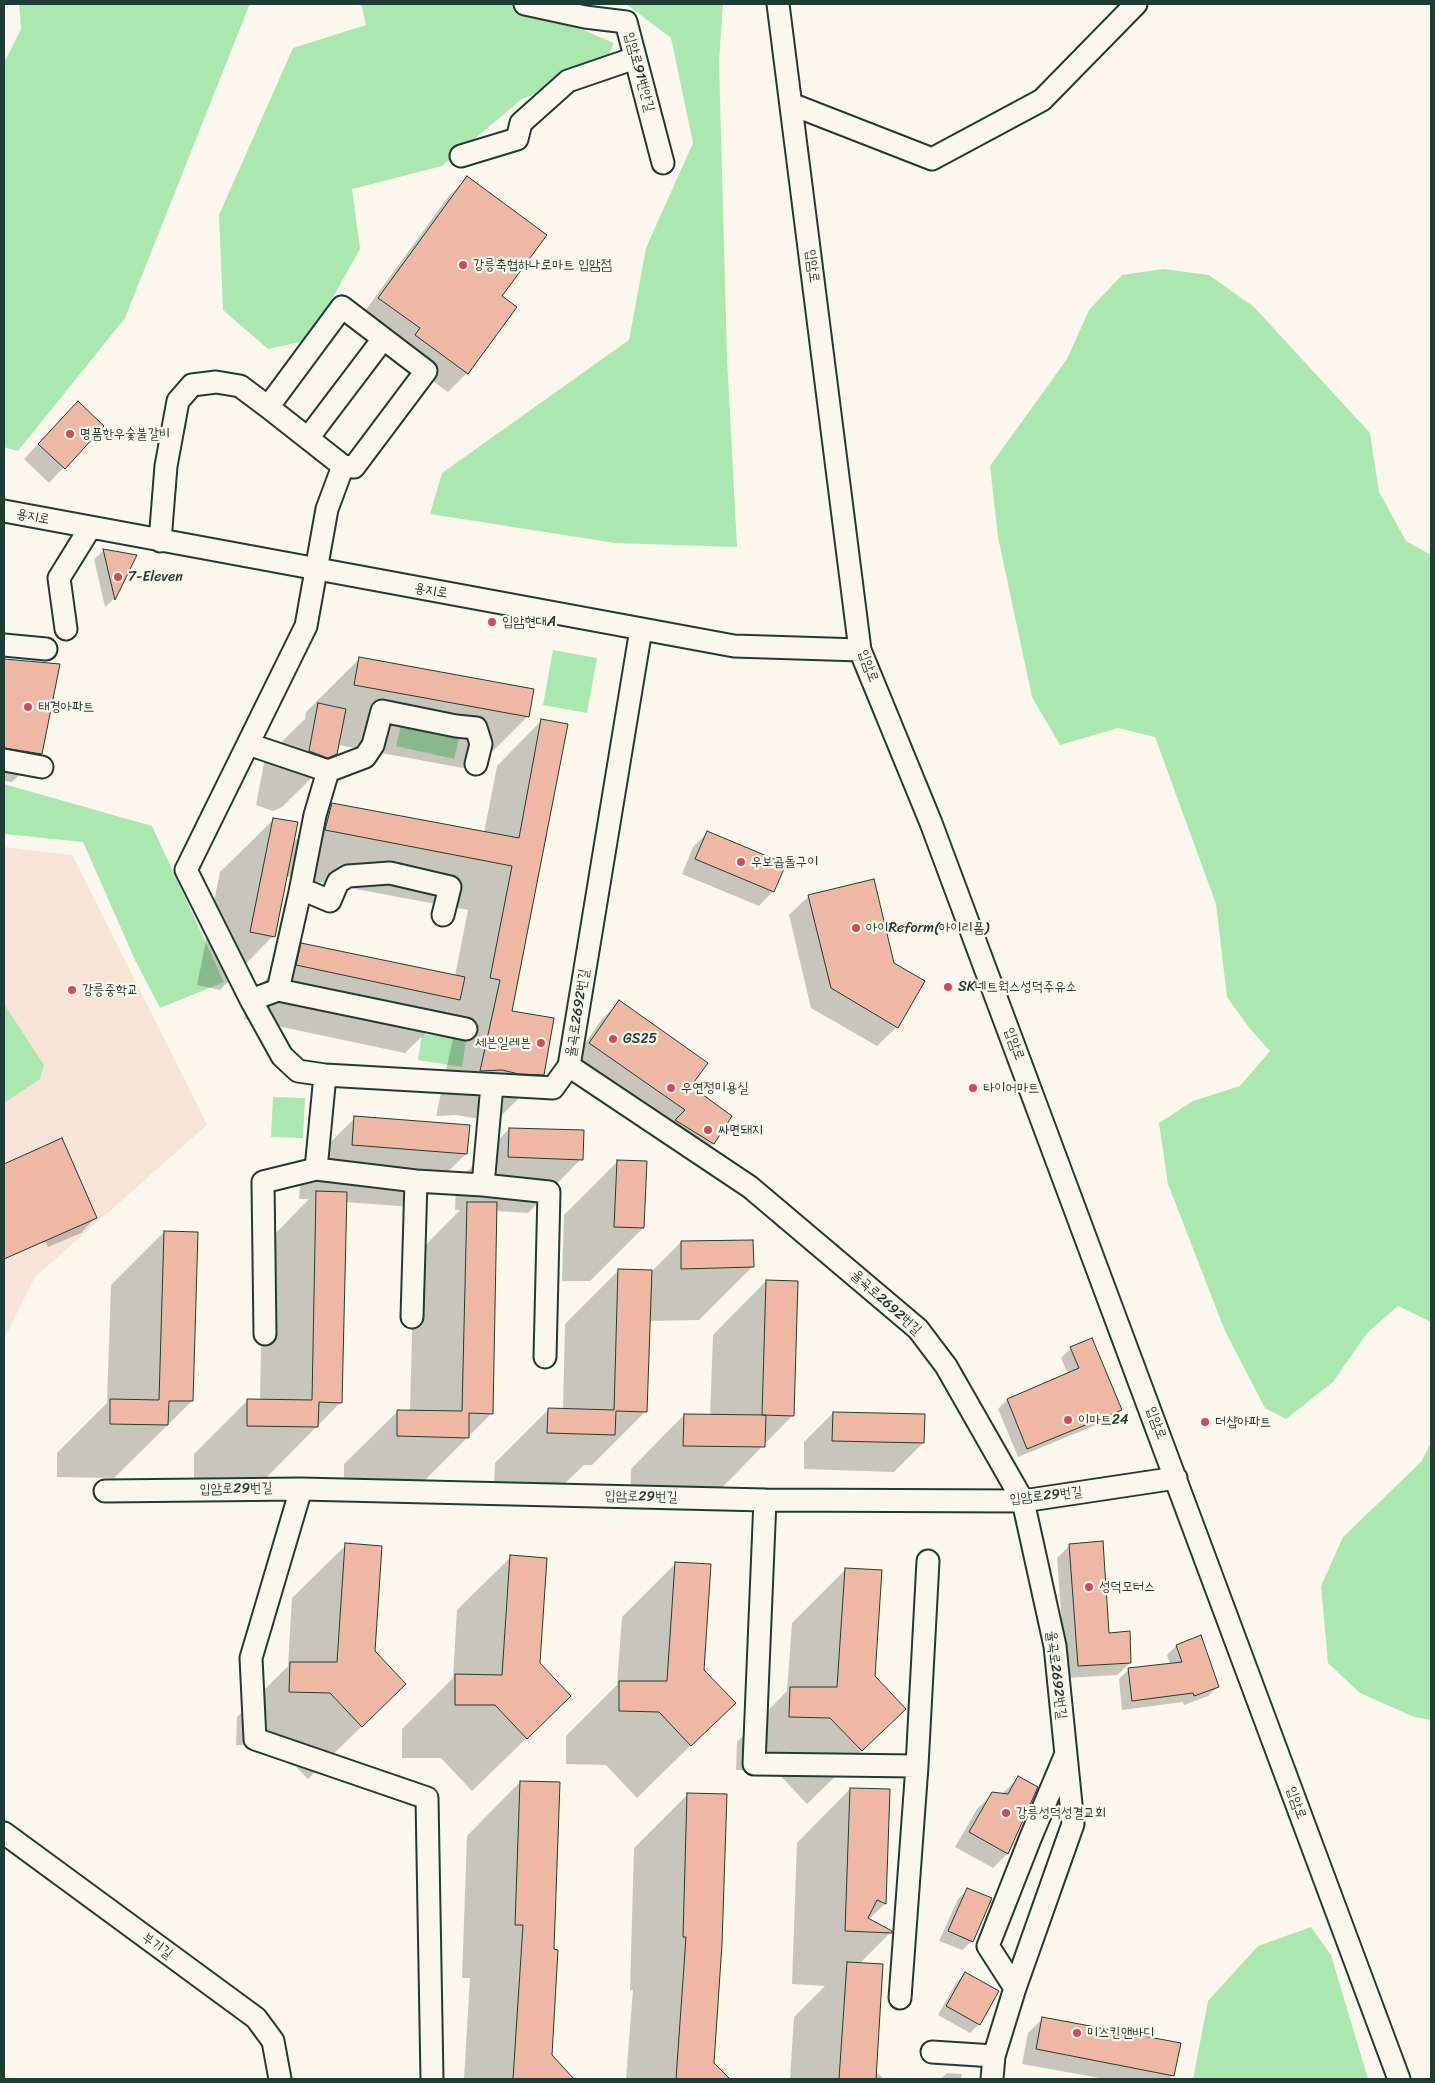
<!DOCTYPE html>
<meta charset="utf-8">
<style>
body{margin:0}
#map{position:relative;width:1435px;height:2083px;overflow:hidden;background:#fbf7ec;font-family:Sriracha,sans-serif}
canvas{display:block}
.frame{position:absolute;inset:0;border:5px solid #1f3d34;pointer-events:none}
</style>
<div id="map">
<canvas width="1435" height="2083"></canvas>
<div class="frame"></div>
</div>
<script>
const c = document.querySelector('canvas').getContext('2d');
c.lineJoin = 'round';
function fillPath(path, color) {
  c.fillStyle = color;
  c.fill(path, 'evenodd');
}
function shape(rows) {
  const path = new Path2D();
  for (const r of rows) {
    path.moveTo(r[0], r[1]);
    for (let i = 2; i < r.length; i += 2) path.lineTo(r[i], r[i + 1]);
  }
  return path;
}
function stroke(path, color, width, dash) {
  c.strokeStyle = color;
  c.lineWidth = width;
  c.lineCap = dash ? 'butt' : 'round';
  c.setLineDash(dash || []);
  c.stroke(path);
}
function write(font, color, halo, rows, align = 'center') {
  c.font = font + ' Sriracha,"Poor Story",sans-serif';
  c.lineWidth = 4.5;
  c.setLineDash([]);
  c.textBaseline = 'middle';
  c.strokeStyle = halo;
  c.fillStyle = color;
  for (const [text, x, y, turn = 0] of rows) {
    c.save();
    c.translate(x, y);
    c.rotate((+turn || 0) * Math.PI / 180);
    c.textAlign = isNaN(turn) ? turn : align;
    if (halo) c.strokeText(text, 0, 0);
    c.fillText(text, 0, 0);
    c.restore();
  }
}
const built = shape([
 [4,847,72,855,207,1125,35,1277,4,1339]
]);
const green = shape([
 [19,4,252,4,249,6,125,318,18,451,4,447,4,63,21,29],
 [361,4,521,4,614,43,602,69,522,99,442,166,352,189,360,249,309,340,268,349,223,310,219,215,293,48,366,25],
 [626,4,723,4,719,61,727,358,737,547,615,543,430,514,442,473,629,340,646,248,693,143,671,38],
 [1163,269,1209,275,1254,307,1370,433,1379,492,1406,541,1431,555,1431,1322,1398,1306,1367,1333,1333,1382,1286,1419,1265,1408,1225,1331,1168,1184,1159,1123,1193,1101,1240,1086,1270,1051,1251,1030,1227,997,1216,904,1155,737,1118,728,1060,745,1032,697,998,537,990,466,1067,359,1089,310,1122,275],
 [553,650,597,658,587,713,543,705],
 [401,726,459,739,454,759,396,746],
 [4,784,152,826,224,982,160,1008,135,960,83,842,4,834],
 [4,1004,44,1065,40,1079,4,1103],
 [422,1034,466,1040,462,1067,418,1060],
 [273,1097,305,1098,303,1138,271,1137],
 [1431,1443,1431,1720,1414,1717,1360,1693,1328,1663,1321,1586,1343,1537,1421,1462],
 [1311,1927,1331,1955,1368,2079,1193,2079,1208,2001,1258,1946]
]);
const shadow = shape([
 [467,178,500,296,467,373,448,392,396,355,360,318,448,197],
 [63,417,103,426,49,483,24,459],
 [104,550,135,556,114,599,105,607,94,559],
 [360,658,533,690,527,717,474,770,338,745,336,754,282,807,273,811,256,805,265,758,305,719,306,712],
 [4,660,59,665,41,754,12,782,4,781],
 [542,720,511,1012,543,1074,497,1120,474,1118,456,1115,436,1116,456,1025,445,1023,448,1011,405,1053,244,1019,248,997,302,944,455,976,468,910,286,876,273,936,220,990,197,985,220,872,274,819,292,844,332,804,484,833,497,766],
 [707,833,773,891,759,906,682,874,693,847],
 [809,896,897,1027,877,1046,811,1008,789,915],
 [619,1002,689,1087,713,1143,696,1161,573,1061,602,1019],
 [355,1118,466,1154,412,1207,345,1202,341,1402,264,1480,194,1479,194,1454,248,1400,260,1400,263,1246,309,1199,299,1199,301,1171],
 [509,1129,581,1159,528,1213,496,1211,492,1413,414,1491,344,1489,344,1464,398,1411,410,1411,414,1257,460,1210,455,1210,456,1183],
 [62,1140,95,1218,81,1233,48,1247,38,1225,4,1240,4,1165],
 [617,1162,643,1228,590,1281,562,1281,564,1215],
 [164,1232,192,1401,114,1478,57,1477,57,1453,107,1403,111,1285],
 [681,1242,752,1267,699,1320,649,1321,646,1411,592,1465,584,1465,560,1488,494,1486,495,1463,548,1410,563,1410,565,1324,619,1270,650,1273],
 [766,1281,793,1415,710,1500,630,1499,631,1469,684,1415,710,1416,713,1335],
 [1071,1348,1120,1409,1111,1419,1018,1457,998,1409,1007,1400,1068,1374,1061,1358],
 [833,1413,923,1443,894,1472,804,1469,804,1442],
 [346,1545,374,1652,405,1684,308,1779,276,1746,236,1745,237,1717,288,1666,292,1598],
 [1070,1545,1108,1634,1130,1663,1117,1675,1066,1678,1057,1558],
 [511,1557,539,1664,570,1696,472,1791,441,1758,402,1758,402,1729,453,1678,457,1610],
 [675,1564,703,1670,734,1703,637,1798,606,1765,566,1764,566,1736,617,1685,622,1617],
 [845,1570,873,1676,905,1709,807,1804,776,1771,736,1770,737,1742,787,1691,792,1623],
 [1200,1637,1218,1687,1208,1696,1184,1705,1183,1702,1122,1710,1119,1679,1128,1670,1170,1664,1167,1655,1176,1646],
 [1018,1778,1007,1854,993,1868,955,1847,977,1809,992,1794,1002,1794],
 [520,1782,550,2056,572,2079,464,2079,470,1978,462,1978,467,1836],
 [850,1789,888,1790,885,1904,869,1919,891,1932,859,1964,875,2071,884,2079,790,2079,794,2017,825,1986,792,1984,797,1843],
 [688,1794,713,2063,728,2079,626,2079,633,1990,630,1990,634,1848],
 [968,1889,972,1941,962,1950,939,1941,958,1899],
 [966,1974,979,2024,970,2033,938,2015,956,1983],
 [1043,2018,1173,2075,1169,2079,1105,2079,1022,2064,1028,2033],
 [947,2073,962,2074,961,2079,941,2079]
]);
const building = shape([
 [467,176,547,235,502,296,517,307,468,374,415,335,420,328,378,298,467,176],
 [78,401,104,426,65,469,38,444,78,401],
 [103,549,137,555,115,600,103,549],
 [359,657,534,689,529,717,354,685,359,657],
 [4,659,60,664,42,754,4,748,4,659],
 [318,703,346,709,337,754,328,758,309,751,318,703],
 [541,719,568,724,512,1011,554,1018,544,1075,519,1074,502,1070,480,1071,500,980,490,978,512,866,325,830,332,803,519,838,541,719],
 [273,818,298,822,275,937,250,932,273,818],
 [707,831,786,864,774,892,695,859,707,831],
 [874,879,894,963,925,981,898,1028,831,988,808,895,874,879],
 [301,943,465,977,460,1000,296,965,301,943],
 [619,1000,708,1063,691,1086,732,1116,714,1144,675,1120,685,1110,589,1043,619,1000],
 [354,1116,470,1125,467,1154,352,1145,354,1116],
 [509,1128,584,1130,583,1160,508,1157,509,1128],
 [62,1138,97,1218,4,1259,4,1164,62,1138],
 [617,1160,647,1161,644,1228,614,1227,617,1160],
 [316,1191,347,1192,342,1403,319,1402,318,1427,247,1426,247,1399,312,1400,316,1191],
 [467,1202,497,1202,493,1414,469,1413,469,1438,397,1436,397,1410,462,1411,467,1202],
 [164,1231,198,1232,193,1401,169,1401,168,1425,110,1424,110,1399,159,1400,164,1231],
 [753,1240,754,1267,681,1269,681,1241,753,1240],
 [618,1269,652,1270,647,1412,616,1411,615,1435,547,1433,548,1408,614,1410,618,1269],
 [766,1280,798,1281,794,1416,762,1415,766,1280],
 [1092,1338,1122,1410,1027,1449,1007,1399,1079,1368,1070,1347,1092,1338],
 [833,1412,925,1414,924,1443,832,1441,833,1412],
 [684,1414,766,1415,765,1447,683,1446,684,1414],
 [1103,1541,1109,1633,1130,1631,1131,1663,1078,1666,1069,1544,1103,1541],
 [345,1543,382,1546,375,1651,406,1684,362,1727,330,1693,289,1692,290,1662,337,1662,345,1543],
 [510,1555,547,1558,540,1663,571,1696,527,1739,495,1705,455,1705,455,1674,502,1675,510,1555],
 [675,1562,711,1564,704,1670,736,1703,691,1746,659,1712,619,1711,619,1681,667,1681,675,1562],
 [845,1568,882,1570,875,1676,906,1709,862,1751,830,1718,789,1717,790,1687,837,1687,845,1568],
 [1201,1635,1219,1687,1194,1696,1193,1693,1132,1701,1128,1668,1182,1662,1176,1645,1201,1635],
 [1018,1776,1038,1787,1008,1854,969,1832,992,1792,1008,1794,1018,1776],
 [520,1781,560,1782,554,1949,558,1950,552,2055,574,2079,513,2079,523,1925,515,1925,520,1781],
 [850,1788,890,1789,886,1904,877,1900,868,1918,892,1931,892,1933,845,1931,850,1788],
 [687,1793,727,1794,722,1944,714,2063,730,2079,676,2079,686,1937,683,1937,687,1793],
 [967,1888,992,1898,973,1942,948,1931,967,1888],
 [847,1962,883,1964,876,2079,839,2079,847,1962],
 [965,1972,999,1991,980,2025,946,2006,965,1972],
 [1042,2017,1181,2043,1174,2076,1036,2049,1042,2017]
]);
const minor = shape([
 [525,4,585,17,626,22,663,163],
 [778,4,860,650,931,823,1399,2079],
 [791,104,932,159,1042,100,1136,4],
 [461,156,517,139,521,123,568,81,635,58],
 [342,307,426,371,354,467,343,466,268,407,342,307],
 [308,438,383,339],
 [343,466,327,509,306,626,186,870,251,1000,282,1056,298,1071,325,1075,553,1088,569,1066],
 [4,511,734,646,860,650],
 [160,541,166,466,178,401,192,385,216,382,240,386,268,407],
 [66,629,59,578,90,528],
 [641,629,569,1066,750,1187,918,1329,946,1366,1023,1501,1055,1646,1073,1824,1015,1988,994,2056,992,2079],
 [4,645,46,649],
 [248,744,328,771,365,757,373,745,382,711,456,726,476,728,481,744,476,764],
 [4,760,42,767],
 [328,771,315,815,300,892,311,893,330,901,338,882,348,876,390,873,450,887,443,915],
 [278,990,300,892],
 [251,1000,278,990,466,1029],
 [316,1169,416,1181,412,1317],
 [416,1181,483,1185,549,1192,545,1357],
 [483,1185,492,1085],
 [265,1334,263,1182,316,1169,325,1075],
 [301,1489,251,1658,255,1739,427,1798,432,2079],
 [105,1491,301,1489,765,1500,1023,1501,1176,1478],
 [765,1500,754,1764,917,1766,928,1561],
 [4,1833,256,2018,273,2041,280,2079],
 [1015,1988,988,1946,1030,1839,1065,1756],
 [900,1998,917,1766],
 [932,2052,994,2056]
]);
const markers = [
 [463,265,5,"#d1495b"],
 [70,434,5,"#d1495b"],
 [118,577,5,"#d1495b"],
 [492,622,5,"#d1495b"],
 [28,707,5,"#d1495b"],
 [741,862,5,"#d1495b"],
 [856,928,5,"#d1495b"],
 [948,987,5,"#d1495b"],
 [72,990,5,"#d1495b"],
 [613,1039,5,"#d1495b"],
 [541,1043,5,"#d1495b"],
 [671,1088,5,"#d1495b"],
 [973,1088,5,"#d1495b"],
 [708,1130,5,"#d1495b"],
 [1068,1420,5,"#d1495b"],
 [1205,1422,5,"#d1495b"],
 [1089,1587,5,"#d1495b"],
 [1006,1813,5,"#d1495b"],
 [1077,2033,5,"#d1495b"]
];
const streetNames = [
 ["입암로91번안길",639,72,75],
 ["입암로",812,266,83],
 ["용지로",33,517,11],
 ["용지로",431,591,10],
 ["입암로",868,666,70],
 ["율곡로2692번길",578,1013,-81],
 ["입암로",1014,1044,70],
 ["율곡로2692번길",886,1303,42],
 ["입암로",1156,1423,70],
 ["입암로29번길",236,1489,-1],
 ["입암로29번길",1046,1496,-6],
 ["입암로29번길",641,1497,1],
 ["율곡로2692번길",1056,1675,83],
 ["입암로",1296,1803,70],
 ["부기길",157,1946,36]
];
const poiNames = [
 ["강릉축협하나로마트 입암점",473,265],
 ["명품한우숯불갈비",80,434],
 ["7-Eleven",128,577],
 ["입암현대A",502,622],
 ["태경아파트",38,707],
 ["우보곱돌구이",751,862],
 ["아이Reform(아이리폼)",866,928],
 ["SK네트웍스성덕주유소",958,987],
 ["강릉중학교",82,990],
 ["GS25",623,1039],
 ["세븐일레븐",531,1043,"right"],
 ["우연정미용실",681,1088],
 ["타이어마트",983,1088],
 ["싸면돼지",718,1130],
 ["이마트24",1078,1420],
 ["더샵아파트",1215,1422],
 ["성덕모터스",1099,1587],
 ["강릉성덕성결교회",1016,1813],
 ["미스킨앤바디",1087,2033]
];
fillPath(built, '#f7e4d6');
fillPath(green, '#aae8b0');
fillPath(shadow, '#0003');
fillPath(building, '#efb8a4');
stroke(building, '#1f3d34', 1);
stroke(minor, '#1f3d34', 25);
stroke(minor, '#fbf7ec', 21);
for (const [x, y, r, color] of markers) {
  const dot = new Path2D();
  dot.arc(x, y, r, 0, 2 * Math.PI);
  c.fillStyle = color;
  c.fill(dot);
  stroke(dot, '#fbf7ec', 2);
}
write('14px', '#1f3d34', '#fbf7ec', streetNames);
write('14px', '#1f3d34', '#fbf7ec', poiNames, 'left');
</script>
